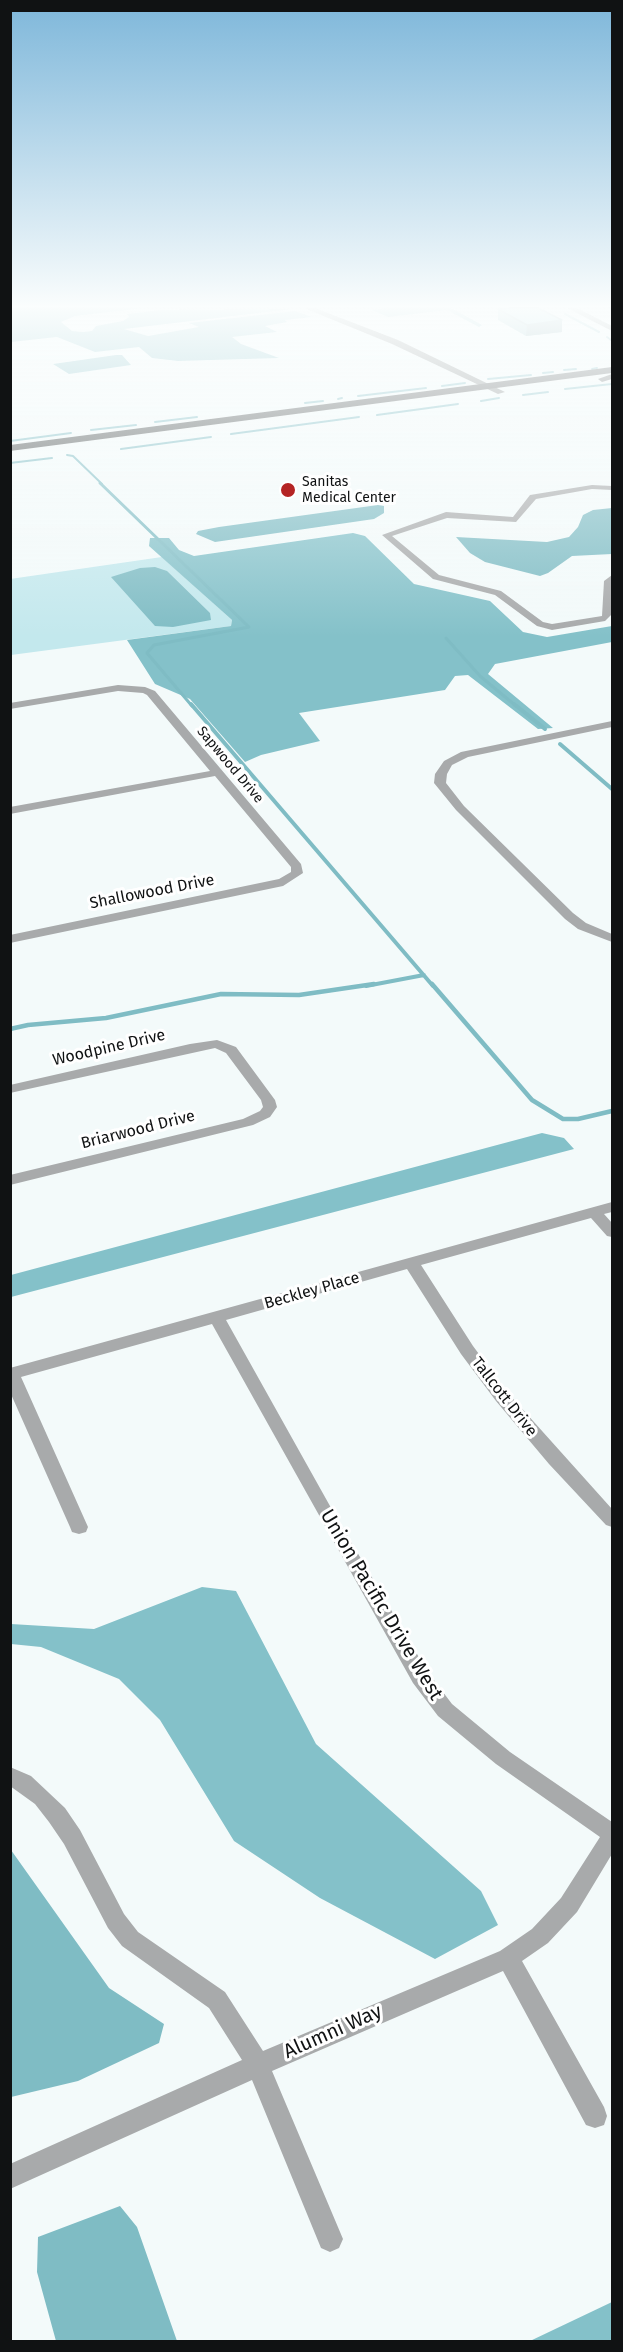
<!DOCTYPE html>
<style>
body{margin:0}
#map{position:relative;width:623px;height:2352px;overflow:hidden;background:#f3fafa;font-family:"Fira Sans",sans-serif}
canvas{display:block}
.frame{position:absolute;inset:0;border:12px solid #101213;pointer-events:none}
</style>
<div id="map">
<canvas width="623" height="2352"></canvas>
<div class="frame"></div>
</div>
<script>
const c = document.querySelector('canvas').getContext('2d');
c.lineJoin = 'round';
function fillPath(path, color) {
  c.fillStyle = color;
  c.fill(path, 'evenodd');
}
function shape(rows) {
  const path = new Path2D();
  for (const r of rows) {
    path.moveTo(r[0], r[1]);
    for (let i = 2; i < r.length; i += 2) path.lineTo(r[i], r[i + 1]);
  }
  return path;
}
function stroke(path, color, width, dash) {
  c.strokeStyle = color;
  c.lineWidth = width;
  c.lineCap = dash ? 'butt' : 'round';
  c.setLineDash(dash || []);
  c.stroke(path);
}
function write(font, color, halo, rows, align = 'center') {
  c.font = font + ' "Fira Sans",sans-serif';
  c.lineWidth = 6;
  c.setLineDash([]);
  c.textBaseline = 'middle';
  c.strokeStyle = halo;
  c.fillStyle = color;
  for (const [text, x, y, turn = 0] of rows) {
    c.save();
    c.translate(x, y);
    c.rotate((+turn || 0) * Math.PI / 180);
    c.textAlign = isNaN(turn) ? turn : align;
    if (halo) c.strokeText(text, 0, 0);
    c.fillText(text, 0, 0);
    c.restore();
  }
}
const green = shape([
 [162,557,232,620,231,626,11,655,10,579]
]);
const forest = shape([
 [10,308,144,308,75,316,61,322,72,331,83,332,92,331,96,326,123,321,129,317,127,314,162,310,292,309,124,329,148,336,199,327,189,323,295,311,312,317,285,320,287,322,265,326,277,332,232,337,241,344,279,358,178,361,152,358,139,347,95,352,57,337,11,342],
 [386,308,451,308,482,325,479,327,447,310,388,317,372,310],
 [353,533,365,536,414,584,490,601,523,632,547,637,612,626,612,642,495,664,488,674,553,728,538,729,468,675,455,676,445,690,299,713,320,741,261,755,245,762,190,699,155,684,127,640,231,626,232,620,149,546,150,538,169,538,179,550,194,556],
 [542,1133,564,1138,574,1149,11,1297,11,1275],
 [202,1587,236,1591,316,1744,481,1891,498,1925,435,1959,320,1898,234,1841,160,1720,119,1679,41,1647,11,1644,11,1624,94,1629],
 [612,2302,612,2341,530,2341]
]);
const water = shape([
 [116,355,122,355,131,365,69,374,53,364],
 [378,505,384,506,384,513,374,519,215,542,196,534,198,531,219,527],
 [612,508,612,554,572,556,548,573,540,576,485,562,470,553,456,537,547,542,569,537,578,527,583,515,593,510],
 [155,567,167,571,210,613,211,620,173,627,155,626,111,577,140,568],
 [11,1850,109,1988,164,2024,159,2043,78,2081,11,2097],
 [120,2206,137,2227,177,2341,56,2341,37,2272,38,2237]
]);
const streamFar3 = shape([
 [609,308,612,310],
 [565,314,599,332],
 [607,337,611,340],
 [592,369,597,368],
 [564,370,576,369],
 [543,373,553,372],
 [488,379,531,375],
 [442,386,465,383],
 [565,389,612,384],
 [523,395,548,392],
 [358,396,426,388],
 [338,399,342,398],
 [481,401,499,398],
 [305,403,323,401],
 [377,415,458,404],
 [155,422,197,417],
 [91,430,136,425],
 [231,434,359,417],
 [10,441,71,433],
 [121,449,211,437],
 [67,455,73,456,102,484],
 [10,463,52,458]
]);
const streamFar2 = shape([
 [100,483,249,627,154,645,147,653,192,706],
 [446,638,480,676,516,706]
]);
const streamFar1 = shape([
 [191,704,433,986],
 [514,704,545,729],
 [560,744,612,789],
 [366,986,424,975]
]);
const stream = shape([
 [432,984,532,1100,563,1119,578,1119,612,1111],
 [10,1029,28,1025,106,1018,221,994,299,995,374,984]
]);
const street = shape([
 [592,485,612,486,612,490,592,489,536,499,516,522,447,518,392,536,439,575,501,591,543,622,552,624,602,616,604,581,612,575,612,614,605,621,552,630,537,626,495,595,433,579,382,535,446,512,513,517,530,495,592,485],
 [118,685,145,687,155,691,301,864,303,873,283,886,10,943,10,935,279,879,291,872,291,867,215,776,10,814,10,807,210,771,147,695,143,693,118,691,10,709,10,703,118,685],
 [612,721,612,727,468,757,452,765,447,774,446,783,464,806,573,913,586,923,612,934,612,942,578,929,565,919,456,810,434,783,435,774,444,761,461,752,612,721],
 [217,1040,236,1047,275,1100,277,1107,270,1117,253,1125,10,1185,10,1175,243,1119,260,1111,263,1107,261,1100,226,1053,215,1048,10,1093,10,1085,190,1044,217,1040],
 [612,1202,612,1212,604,1214,612,1223,612,1237,607,1236,591,1218,421,1265,473,1346,508,1393,612,1509,612,1527,606,1525,549,1464,496,1401,461,1354,407,1269,226,1320,330,1506,427,1671,452,1704,510,1752,612,1822,612,1854,577,1912,548,1943,522,1961,604,2107,607,2116,604,2125,595,2128,586,2125,503,1971,272,2071,343,2239,339,2248,330,2252,321,2248,252,2080,10,2189,10,2164,242,2060,209,2008,122,1946,108,1928,64,1844,49,1822,35,1804,10,1786,10,1767,31,1776,65,1808,80,1830,124,1914,138,1932,225,1992,263,2051,500,1951,532,1929,561,1898,600,1837,496,1764,438,1716,413,1683,212,1324,21,1377,88,1527,86,1532,79,1534,72,1532,70,1527,10,1392,10,1368,612,1202]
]);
const secondary = shape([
 [304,308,315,308,398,340,505,392,498,394,392,344,304,308],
 [567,308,577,308,612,326,612,331,567,308]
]);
const primary = shape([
 [612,374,612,379,602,382,598,379,612,374]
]);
const highway = shape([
 [612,367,612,373,10,451,10,445,612,367]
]);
const wall = shape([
 [498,309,562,332,526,336,498,320]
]);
const shadedWall = shape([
 [562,320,562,332,526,336,527,325]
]);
const building = shape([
 [511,308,538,308,562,320,527,325,498,309,511,308]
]);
const markers = [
 [288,490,8,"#b42424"]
];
const farPoinames = [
 ["Sanitas",302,482],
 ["Medical Center",302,498]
];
const farStreetnames = [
 ["Sapwood Drive",230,765,50]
];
const streetNames = [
 ["Shallowood Drive",152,892,-11],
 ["Woodpine Drive",109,1048,-13],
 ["Briarwood Drive",138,1130,-14],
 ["Beckley Place",312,1291,-16],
 ["Tallcott Drive",504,1397,52]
];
const nearStreetnames = [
 ["Union Pacific Drive West",381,1605,59],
 ["Alumni Way",333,2032,-24]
];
fillPath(green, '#c3e8ed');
fillPath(forest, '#84c1c9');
fillPath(water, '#7fbcc4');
stroke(streamFar3, '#7fbcc4', 2);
stroke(streamFar2, '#7fbcc4', 3);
stroke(streamFar1, '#7fbcc4', 4);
stroke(stream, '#7fbcc4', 4.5);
fillPath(street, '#a8aaab');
fillPath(secondary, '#818585');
fillPath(primary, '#666a6b');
fillPath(highway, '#4f5455');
fillPath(wall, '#86bbc2');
fillPath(shadedWall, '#6d989e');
fillPath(building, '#9cd9e1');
stroke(building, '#6d989e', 1.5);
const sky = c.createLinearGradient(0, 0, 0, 637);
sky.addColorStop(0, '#7eb7da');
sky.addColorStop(0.48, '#fafdfd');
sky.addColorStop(1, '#fafdfd00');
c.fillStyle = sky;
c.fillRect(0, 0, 623, 637);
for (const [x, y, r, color] of markers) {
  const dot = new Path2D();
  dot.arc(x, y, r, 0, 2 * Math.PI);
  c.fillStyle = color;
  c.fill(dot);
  stroke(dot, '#fff', 2);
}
write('14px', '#101213', '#fff', farPoinames, 'left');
write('14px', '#101213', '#fff', farStreetnames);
write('16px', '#101213', '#fff', streetNames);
write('20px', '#101213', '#fff', nearStreetnames);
</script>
